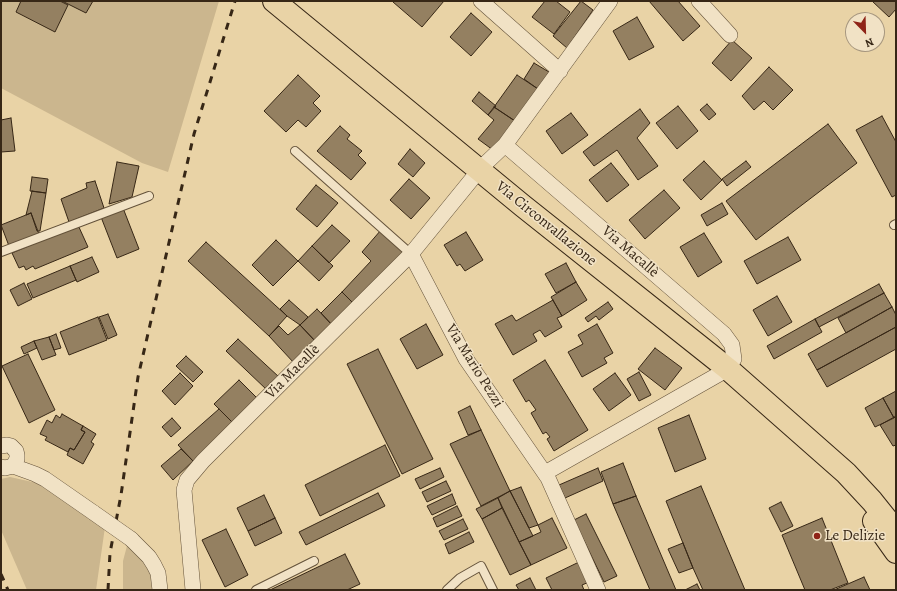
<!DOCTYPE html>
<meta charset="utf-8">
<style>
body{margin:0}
#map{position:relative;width:897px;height:591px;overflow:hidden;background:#e9d3a6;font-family:Alegreya,serif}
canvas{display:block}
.frame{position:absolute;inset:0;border:2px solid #372716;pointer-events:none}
.north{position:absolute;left:845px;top:12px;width:40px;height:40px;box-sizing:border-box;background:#f1e2c5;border:1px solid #a7977f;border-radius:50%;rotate:157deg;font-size:11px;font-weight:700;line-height:16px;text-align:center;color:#372716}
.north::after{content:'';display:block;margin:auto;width:14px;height:18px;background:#8f2418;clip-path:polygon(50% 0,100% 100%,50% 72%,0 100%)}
</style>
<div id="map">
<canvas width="897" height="591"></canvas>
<div class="frame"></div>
<div class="north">N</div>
</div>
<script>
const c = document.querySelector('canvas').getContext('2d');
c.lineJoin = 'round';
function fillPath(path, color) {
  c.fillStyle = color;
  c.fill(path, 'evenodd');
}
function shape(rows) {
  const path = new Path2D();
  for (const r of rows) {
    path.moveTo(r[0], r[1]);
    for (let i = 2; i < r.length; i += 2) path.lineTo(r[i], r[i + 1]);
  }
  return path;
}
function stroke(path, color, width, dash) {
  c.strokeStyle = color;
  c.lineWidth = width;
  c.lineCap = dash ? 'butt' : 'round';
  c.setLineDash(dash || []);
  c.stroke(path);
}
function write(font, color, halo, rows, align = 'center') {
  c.font = font + ' Alegreya,serif';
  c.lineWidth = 3;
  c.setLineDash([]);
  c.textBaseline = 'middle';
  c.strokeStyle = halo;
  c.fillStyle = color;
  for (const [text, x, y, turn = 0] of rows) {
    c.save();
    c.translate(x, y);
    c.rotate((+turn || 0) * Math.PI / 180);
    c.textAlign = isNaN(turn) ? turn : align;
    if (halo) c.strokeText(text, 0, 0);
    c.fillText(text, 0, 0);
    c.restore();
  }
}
const green = shape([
 [1,1,219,1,168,172,142,163,1,88],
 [10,477,37,483,105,527,96,590,27,590,1,530,1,479],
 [128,542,151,567,152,590,123,590,123,561]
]);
const building = shape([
 [21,1,60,1,68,5,55,32,16,12,21,1],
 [62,1,93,1,86,13,62,1],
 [394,1,444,1,422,27,393,2,394,1],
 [545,1,556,1,570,12,554,34,532,17,545,1],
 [581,1,593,10,567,48,553,36,581,1],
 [649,1,678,1,700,26,683,41,649,1],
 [872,1,896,1,896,9,889,17,872,1],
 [471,13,492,32,471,56,450,37,471,13],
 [637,17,654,47,629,60,613,31,637,17],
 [732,40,752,58,731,81,712,63,732,40],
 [534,63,549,72,538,89,524,79,534,63],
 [769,67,793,90,773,110,764,101,754,110,742,96,769,67],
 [298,75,320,96,313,103,321,111,306,127,298,120,286,132,264,111,298,75],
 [517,75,538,89,515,121,494,107,517,75],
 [479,92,496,106,488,115,472,101,479,92],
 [707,104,716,114,709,120,700,110,707,104],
 [678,106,698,131,677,149,656,123,678,106],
 [494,107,515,121,493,150,478,139,494,120,488,115,494,107],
 [640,109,650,123,637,138,658,166,638,180,617,150,594,166,583,152,640,109],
 [571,113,588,135,562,154,546,131,571,113],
 [882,116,896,142,896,195,892,197,856,130,882,116],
 [11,118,15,151,1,152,1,120,11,118],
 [828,124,857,163,756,240,726,201,828,124],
 [340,126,350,135,347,139,362,151,358,155,366,163,351,180,317,151,340,126],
 [410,149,425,163,413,177,398,164,410,149],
 [704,161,722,180,701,200,683,180,704,161],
 [746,161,751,167,727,186,722,179,746,161],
 [117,162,139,166,132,197,109,204,117,162],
 [611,163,629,185,607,202,589,180,611,163],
 [32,177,48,179,46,193,30,191,32,177],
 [409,179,430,198,411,219,390,200,409,179],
 [95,181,104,208,69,222,61,199,87,188,86,183,95,181],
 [316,185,338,203,317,227,296,209,316,185],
 [664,190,680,208,645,239,629,220,664,190],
 [32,191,46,193,40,231,37,231,31,213,26,215,32,191],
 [722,203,728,214,707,226,701,215,722,203],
 [123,208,139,249,117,258,101,217,123,208],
 [31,213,39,234,9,246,1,225,31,213],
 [78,225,88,247,35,269,33,266,26,270,24,266,19,268,12,253,78,225],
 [332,225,350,241,329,263,312,246,332,225],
 [381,230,404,251,355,305,342,292,371,261,362,252,381,230],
 [466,232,483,260,465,271,460,264,457,266,444,245,466,232],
 [704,233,722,262,698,277,680,247,704,233],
 [788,237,801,260,757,284,744,261,788,237],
 [276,240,298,261,273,286,252,265,276,240],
 [206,242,287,316,269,336,188,261,206,242],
 [312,246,333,266,319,281,298,261,312,246],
 [92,257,99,272,77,282,70,266,92,257],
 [566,263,576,282,556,293,545,274,566,263],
 [70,266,76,280,33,298,27,284,70,266],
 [576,282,587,300,562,316,551,297,576,282],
 [24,283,32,299,18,306,10,290,24,283],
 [879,284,884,293,819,327,815,319,879,284],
 [342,292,355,305,333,326,321,313,342,292],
 [884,293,892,307,846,333,838,318,884,293],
 [777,296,792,322,768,336,753,310,777,296],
 [289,300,308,317,300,325,287,316,280,309,289,300],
 [553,300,562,316,557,318,562,327,545,337,540,330,533,334,537,341,513,355,495,324,512,315,516,321,553,300],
 [608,302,613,309,599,320,596,316,588,322,585,318,608,302],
 [892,307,896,315,896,327,817,370,808,354,892,307],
 [317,309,333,326,316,342,300,325,317,309],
 [108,314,117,335,108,339,99,317,108,314],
 [98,317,107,340,69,355,60,332,98,317],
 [815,319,822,332,774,359,767,346,815,319],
 [426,324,443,355,417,369,400,339,426,324],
 [597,324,613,353,604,358,607,363,582,377,568,352,583,344,578,335,597,324],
 [300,325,316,342,294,363,269,336,279,326,288,335,300,325],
 [896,327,896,349,827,387,817,370,896,327],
 [56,334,61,348,54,350,49,337,56,334],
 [49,337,56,355,42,360,34,341,49,337],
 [238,339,279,377,267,390,226,351,238,339],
 [34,341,37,348,24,354,21,347,34,341],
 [655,348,682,368,665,390,638,369,655,348],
 [378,349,433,459,402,474,347,364,378,349],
 [28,354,55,410,29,423,2,366,28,354],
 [186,356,203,372,193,382,176,366,186,356],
 [545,360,588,430,554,451,547,439,550,437,546,432,543,434,531,413,536,410,529,400,526,402,513,380,545,360],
 [639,372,651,395,639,401,627,379,639,372],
 [180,373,193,386,175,405,162,391,180,373],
 [615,373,631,395,609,411,593,389,615,373],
 [239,380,259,400,234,424,214,404,239,380],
 [896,391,896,416,894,418,883,398,896,391],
 [883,398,894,418,875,427,865,408,883,398],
 [470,406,481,430,468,435,458,412,470,406],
 [219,409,234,424,193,461,178,445,219,409],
 [62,414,83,426,81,430,85,432,74,450,70,448,68,452,45,440,47,437,40,434,47,420,52,423,56,415,60,418,62,414],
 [689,415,706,459,675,472,658,428,689,415],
 [896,416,896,445,893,446,880,425,896,416],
 [172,418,181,428,171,437,162,427,172,418],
 [83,426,96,434,91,442,94,444,83,464,67,455,70,448,74,450,85,432,81,430,83,426],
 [481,430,510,491,481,506,450,444,481,430],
 [385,445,400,476,320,516,305,485,385,445],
 [181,449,193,461,173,480,161,466,181,449],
 [623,463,636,496,613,504,601,472,623,463],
 [440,468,444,477,420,489,415,479,440,468],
 [598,468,603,481,565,498,559,485,598,468],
 [446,481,451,491,427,502,422,492,446,481],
 [701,486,745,590,703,590,693,568,666,501,701,486],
 [521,487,538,525,529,528,510,491,521,487],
 [510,491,533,536,519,542,498,498,510,491],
 [378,493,385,506,306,545,299,532,378,493],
 [452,494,456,504,432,515,427,506,452,494],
 [264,495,275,518,248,531,237,508,264,495],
 [636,496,676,590,650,590,613,504,636,496],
 [498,498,502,508,482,519,476,509,498,498],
 [781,502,793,526,781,532,769,508,781,502],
 [457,506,462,516,437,527,433,518,457,506],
 [502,508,531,565,510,575,482,519,502,508],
 [586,514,617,576,604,582,574,520,586,514],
 [275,518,282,533,255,546,248,531,275,518],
 [552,518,567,548,531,565,519,542,541,532,538,525,552,518],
 [822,518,848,583,830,590,805,590,782,535,822,518],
 [463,519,468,529,444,540,439,531,463,519],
 [226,529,248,575,225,587,202,540,226,529],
 [469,532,474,542,449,554,445,544,469,532],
 [683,543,693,568,679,573,668,549,683,543],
 [345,554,360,584,347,590,270,590,345,554],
 [579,562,589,582,582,585,584,590,552,590,546,578,579,562],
 [864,577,870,590,834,590,864,577],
 [530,578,536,590,519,590,516,585,530,578],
 [697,584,700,590,685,590,697,584]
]);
const service = shape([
 [295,151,411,254],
 [894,225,896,224],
 [1,252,149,196],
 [256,590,314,561],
 [447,590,460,578,481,566,493,590]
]);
const minor = shape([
 [481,1,560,71],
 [699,1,730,35],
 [505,145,724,334,732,345,734,359,728,369,545,473],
 [486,163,505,145,610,1],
 [411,254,466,359,548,478,598,590],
 [1,446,7,445,11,446,16,451,17,455,17,459,13,466,5,468,1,467],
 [13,466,35,474,45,479,94,513],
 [131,539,149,557,154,565,158,573,160,590],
 [193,590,184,490,187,480,203,461,411,254,472,179]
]);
const primary = shape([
 [274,1,523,206,728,369,846,473,872,501,896,531],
 [874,521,896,552]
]);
const rail = shape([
 [1,574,8,590],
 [108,590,110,553,121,495,138,377,194,134,235,1]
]);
const minorBridge = shape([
 [94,513,131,539]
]);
const markers = [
 [817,536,4,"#8f2418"]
];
const streetNames = [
 ["Via Circonvallazione",546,224,39],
 ["Via Macallè",630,252,41],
 ["Via Mario Pezzi",474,366,58],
 ["Via Macallè",293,372,-45]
];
const poiNames = [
 ["Le Delizie",825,536]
];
fillPath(green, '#cbb68e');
fillPath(building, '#948061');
stroke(building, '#372716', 1);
stroke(service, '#64523a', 10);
stroke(minor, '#64523a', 16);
stroke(primary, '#372716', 24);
stroke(service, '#f1e2c5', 8);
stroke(minor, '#f1e2c5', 15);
stroke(primary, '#e9d3a6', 22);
stroke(rail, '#372716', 3, [7, 7]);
stroke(minorBridge, '#64523a', 16, []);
stroke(minorBridge, '#f1e2c5', 15);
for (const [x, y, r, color] of markers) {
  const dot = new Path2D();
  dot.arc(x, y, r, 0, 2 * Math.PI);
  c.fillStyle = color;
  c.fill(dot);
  stroke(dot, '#f1e2c5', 1.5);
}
write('15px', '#372716', '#f1e2c5', streetNames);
write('15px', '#372716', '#f1e2c5', poiNames, 'left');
</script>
